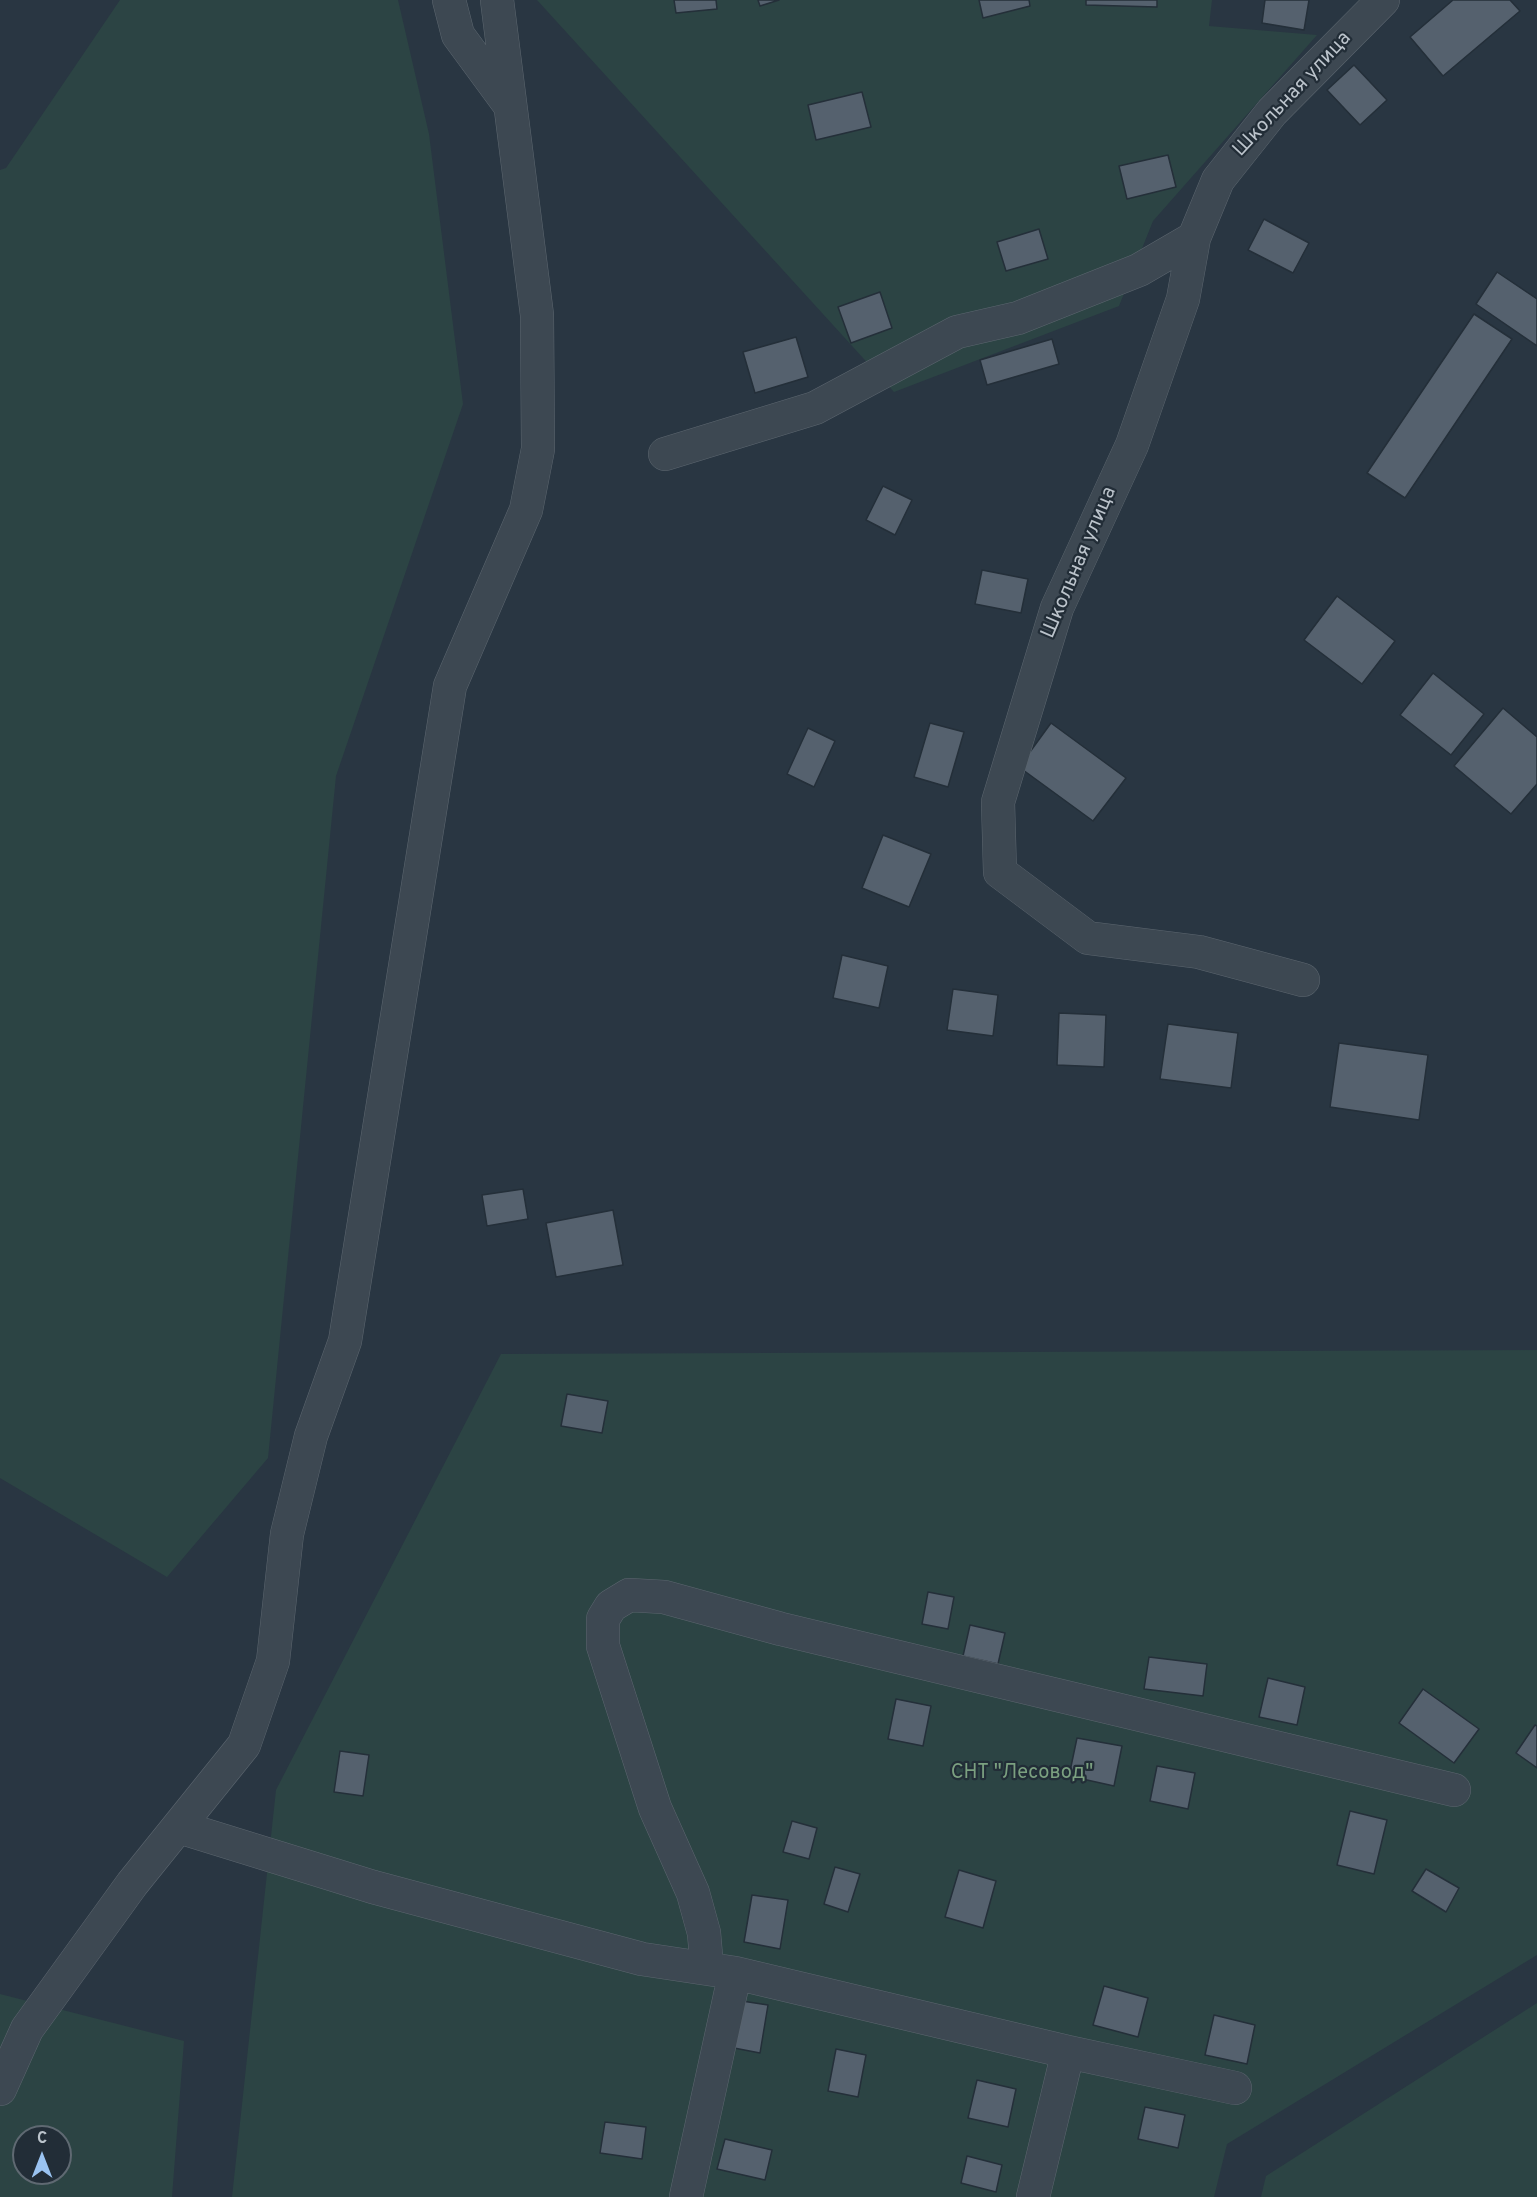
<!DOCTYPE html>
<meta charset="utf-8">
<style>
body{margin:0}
#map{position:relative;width:1537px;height:2197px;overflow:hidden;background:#293642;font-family:Overpass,sans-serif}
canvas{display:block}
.north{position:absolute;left:12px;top:2125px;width:60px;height:60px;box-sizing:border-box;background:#222d37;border:2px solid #5f6972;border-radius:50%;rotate:0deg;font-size:16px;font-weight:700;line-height:24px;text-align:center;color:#bbc3cb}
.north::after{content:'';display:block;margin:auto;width:21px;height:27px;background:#9ac3f1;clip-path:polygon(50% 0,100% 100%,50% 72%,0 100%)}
</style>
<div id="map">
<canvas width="1537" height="2197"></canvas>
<div class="north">С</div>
</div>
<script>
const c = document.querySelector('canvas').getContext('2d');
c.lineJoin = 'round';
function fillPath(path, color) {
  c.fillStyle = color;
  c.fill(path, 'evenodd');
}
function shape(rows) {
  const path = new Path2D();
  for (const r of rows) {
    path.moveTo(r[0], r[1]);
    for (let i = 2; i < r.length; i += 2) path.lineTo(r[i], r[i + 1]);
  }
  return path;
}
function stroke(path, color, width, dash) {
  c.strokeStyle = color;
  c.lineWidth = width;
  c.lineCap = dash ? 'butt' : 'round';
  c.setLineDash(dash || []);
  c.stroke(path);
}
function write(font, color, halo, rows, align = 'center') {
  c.font = font + ' Overpass,sans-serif';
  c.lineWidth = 4.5;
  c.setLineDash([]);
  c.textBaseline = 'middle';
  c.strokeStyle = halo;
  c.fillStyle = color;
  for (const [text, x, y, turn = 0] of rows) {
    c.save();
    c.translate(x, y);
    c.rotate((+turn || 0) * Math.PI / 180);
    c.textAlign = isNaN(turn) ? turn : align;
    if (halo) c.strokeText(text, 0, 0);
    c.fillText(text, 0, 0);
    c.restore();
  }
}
const green = shape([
 [120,0,398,0,429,134,463,404,336,776,268,1458,167,1577,0,1478,0,170,6,168],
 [537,0,1212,0,1209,26,1317,35,1153,221,1119,306,894,392],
 [1537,1350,1537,1955,1227,2144,1214,2197,232,2197,276,1790,501,1354],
 [0,1994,184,2041,172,2197,0,2197],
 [24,2137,60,2137,60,2173,24,2173],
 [1537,2003,1537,2197,1261,2197,1266,2176]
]);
const building = shape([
 [674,0,716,0,717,9,676,13,674,0],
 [758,0,779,0,760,6,758,0],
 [979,0,1029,0,1030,6,983,18,979,0],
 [1086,0,1157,0,1157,7,1086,5,1086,0],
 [1265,0,1309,0,1304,30,1262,23,1265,0],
 [1453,0,1510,0,1520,11,1443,76,1410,37,1453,0],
 [1354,65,1387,100,1360,125,1327,90,1354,65],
 [862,92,871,127,816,140,808,105,862,92],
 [1168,155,1176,187,1127,199,1119,166,1168,155],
 [1264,219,1309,243,1293,273,1248,250,1264,219],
 [1039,229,1048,259,1006,271,997,242,1039,229],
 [1497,272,1537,299,1537,346,1476,304,1497,272],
 [880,292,892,328,851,343,838,307,880,292],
 [1474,314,1512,339,1405,498,1367,473,1474,314],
 [796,337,808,377,755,393,743,352,796,337],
 [1052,339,1059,364,987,385,980,360,1052,339],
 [883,486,912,500,895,535,866,520,883,486],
 [982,570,1028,579,1021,613,975,604,982,570],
 [1337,596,1395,641,1362,684,1304,640,1337,596],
 [1433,673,1484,714,1451,755,1400,715,1433,673],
 [1503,708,1537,737,1537,784,1511,814,1454,766,1503,708],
 [930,723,964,732,948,787,914,777,930,723],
 [1051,723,1126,778,1093,821,1019,767,1051,723],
 [808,728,835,741,814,787,787,774,808,728],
 [883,835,931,854,909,907,862,888,883,835],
 [842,955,888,966,879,1008,833,998,842,955],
 [953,989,998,995,993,1036,947,1030,953,989],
 [1059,1013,1106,1015,1104,1067,1057,1065,1059,1013],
 [1168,1024,1238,1033,1231,1088,1160,1079,1168,1024],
 [1339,1043,1428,1055,1419,1120,1330,1107,1339,1043],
 [523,1189,528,1219,487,1226,482,1195,523,1189],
 [613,1210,623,1265,556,1277,546,1223,613,1210],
 [567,1394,608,1401,602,1433,561,1426,567,1394],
 [928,1592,954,1597,948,1629,922,1624,928,1592],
 [970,1625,1005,1633,998,1664,963,1656,970,1625],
 [1149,1657,1207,1664,1203,1696,1144,1689,1149,1657],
 [1268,1678,1305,1687,1297,1725,1259,1717,1268,1678],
 [1423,1689,1479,1729,1454,1763,1399,1723,1423,1689],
 [896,1699,931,1706,923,1746,888,1739,896,1699],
 [1535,1725,1537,1726,1537,1768,1516,1753,1535,1725],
 [1077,1738,1122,1746,1114,1786,1069,1776,1077,1738],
 [340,1751,369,1755,363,1796,334,1792,340,1751],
 [1157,1766,1195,1773,1188,1809,1150,1801,1157,1766],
 [1350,1811,1387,1820,1374,1874,1337,1865,1350,1811],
 [792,1821,817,1828,809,1859,783,1852,792,1821],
 [835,1867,860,1874,848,1912,824,1904,835,1867],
 [1426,1869,1459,1888,1446,1912,1412,1891,1426,1869],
 [959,1870,996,1881,983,1928,945,1917,959,1870],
 [752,1895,788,1900,780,1949,744,1942,752,1895],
 [1104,1986,1148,1998,1138,2037,1093,2025,1104,1986],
 [742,2001,768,2005,760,2053,734,2048,742,2001],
 [1214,2015,1255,2025,1247,2064,1205,2055,1214,2015],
 [836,2049,866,2055,858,2097,828,2091,836,2049],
 [977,2080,1016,2089,1008,2127,968,2118,977,2080],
 [1145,2107,1185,2115,1178,2148,1138,2139,1145,2107],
 [605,2122,646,2127,642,2159,600,2153,605,2122],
 [725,2139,772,2150,765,2180,717,2169,725,2139],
 [967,2156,1002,2165,996,2192,961,2183,967,2156]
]);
const minor = shape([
 [449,0,458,35,508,103],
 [665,454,815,408,957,332,1018,318,1139,270,1194,238],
 [1303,980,1199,952,1088,938,1000,872,998,802,1057,608,1132,445,1183,299,1194,238,1218,180,1272,112,1383,0],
 [179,1827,373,1887,642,1959,735,1973,1068,2052,1235,2088],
 [707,1968,704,1933,693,1893,655,1808,603,1646,603,1619,611,1606,629,1595,664,1597,781,1629,1454,1790],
 [0,2089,27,2029,132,1884,244,1745,273,1661,287,1534,311,1436,345,1341,450,686,526,510,538,449,537,315,497,0],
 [686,2197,735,1973],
 [1033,2197,1068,2052]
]);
const streetNames = [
 ["Школьная улица",1293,95,-47],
 ["Школьная улица",1080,563,-67]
];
const parkNames = [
 ["СНТ \"Лесовод\"",1022,1774]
];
fillPath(green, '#2c4444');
fillPath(building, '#55616e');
stroke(building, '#242f39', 1.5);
stroke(minor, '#5c666f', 34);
stroke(minor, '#3d4852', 33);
write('20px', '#bbc3cb', '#222d37', streetNames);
write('20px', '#7ba080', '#222d37', parkNames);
</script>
